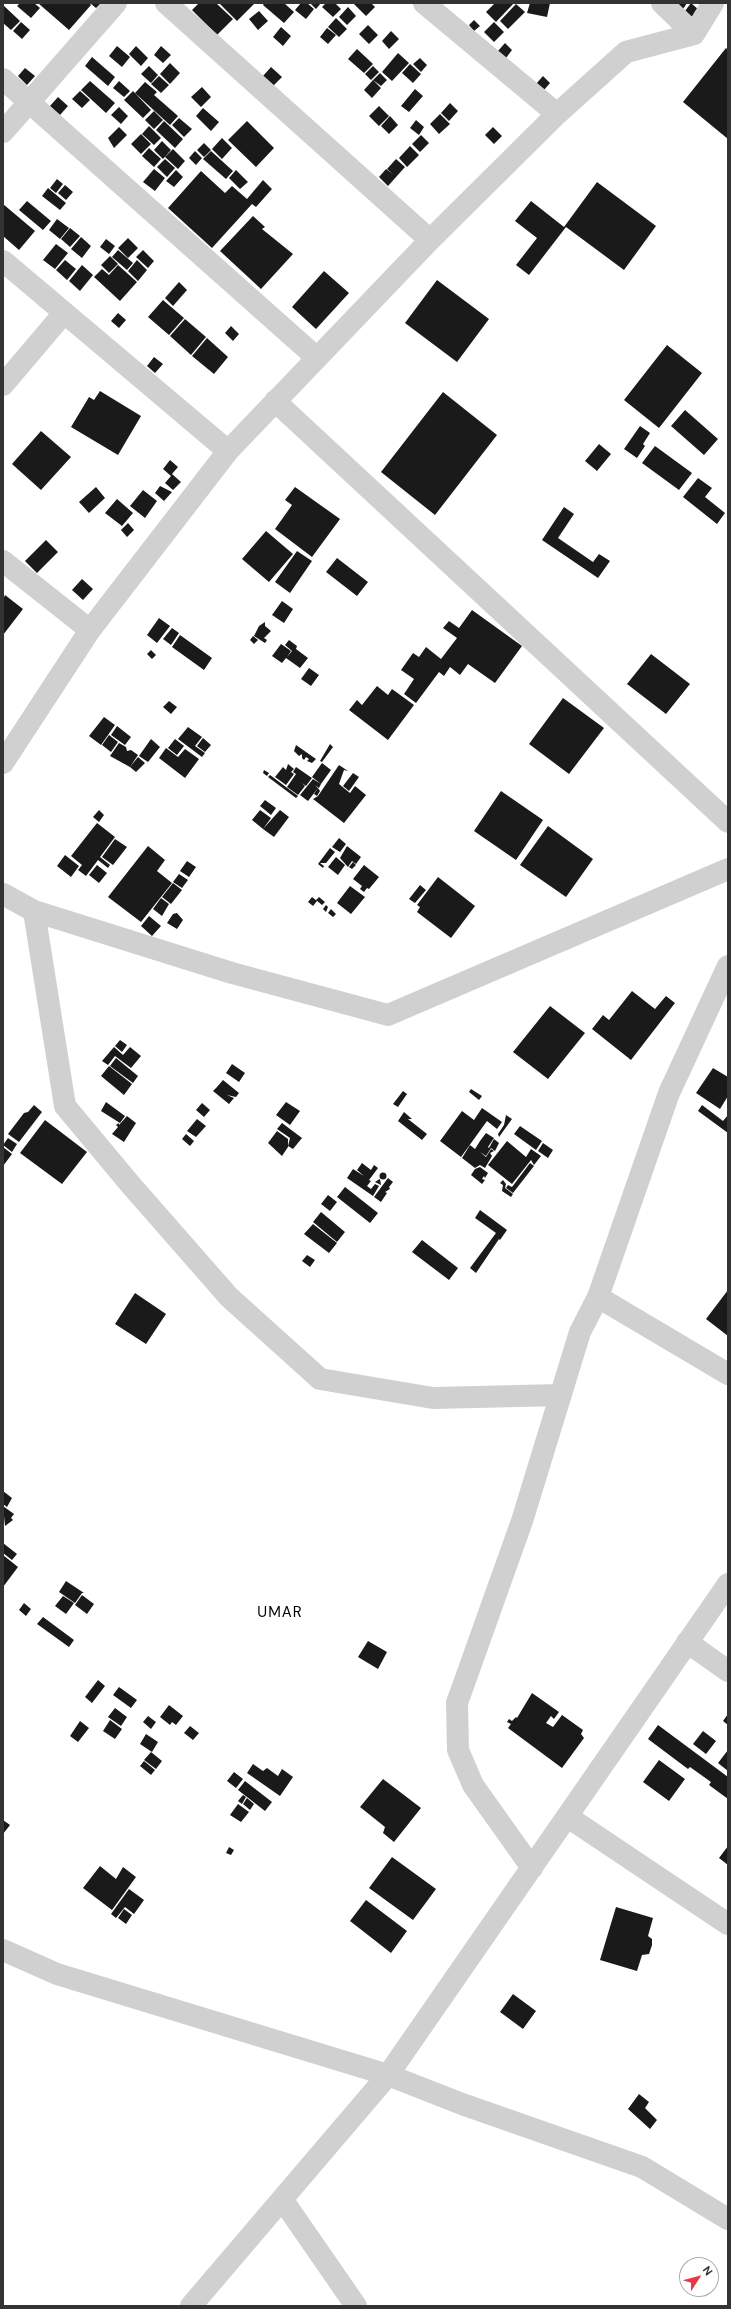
<!DOCTYPE html>
<style>
body{margin:0}
#map{position:relative;width:731px;height:2309px;overflow:hidden;background:#fff;font-family:"DM Sans",sans-serif}
canvas{display:block}
.frame{position:absolute;inset:0;border:4px solid #333;pointer-events:none}
.north{position:absolute;left:679px;top:2257px;width:40px;height:40px;box-sizing:border-box;background:#fff;border:1px solid #adadad;border-radius:50%;rotate:54deg;font-size:11px;font-weight:700;line-height:16px;text-align:center;color:#333}
.north::after{content:'';display:block;margin:auto;width:14px;height:18px;background:#e63946;clip-path:polygon(50% 0,100% 100%,50% 72%,0 100%)}
</style>
<div id="map">
<canvas width="731" height="2309"></canvas>
<div class="frame"></div>
<div class="north">N</div>
</div>
<script>
const c = document.querySelector('canvas').getContext('2d');
c.lineJoin = 'round';
function fillPath(path, color) {
  c.fillStyle = color;
  c.fill(path, 'evenodd');
}
function shape(rows) {
  const path = new Path2D();
  for (const r of rows) {
    if (r.length === 3) {
      path.moveTo(r[0] + r[2], r[1]);
      path.arc(r[0], r[1], r[2], 0, 2 * Math.PI);
      continue;
    }
    path.moveTo(r[0], r[1]);
    for (let i = 2; i < r.length; i += 2) path.lineTo(r[i], r[i + 1]);
  }
  return path;
}
function stroke(path, color, width, dash) {
  c.strokeStyle = color;
  c.lineWidth = width;
  c.lineCap = dash ? 'butt' : 'round';
  c.setLineDash(dash || []);
  c.stroke(path);
}
function write(font, color, halo, rows, align = 'center') {
  c.font = font + ' "DM Sans",sans-serif';
  c.lineWidth = 4;
  c.setLineDash([]);
  c.textBaseline = 'middle';
  c.strokeStyle = halo;
  c.fillStyle = color;
  for (const [text, x, y, turn = 0] of rows) {
    c.save();
    c.translate(x, y);
    c.rotate((+turn || 0) * Math.PI / 180);
    c.textAlign = isNaN(turn) ? turn : align;
    if (halo) c.strokeText(text, 0, 0);
    c.fillText(text, 0, 0);
    c.restore();
  }
}
const building = shape([
 [20,3,34,3,40,8,31,18,17,6],
 [38,3,89,3,91,5,69,30],
 [90,3,101,3,96,8],
 [199,3,216,3,233,19,217,35,192,10],
 [219,3,255,3,237,21],
 [264,3,284,3,294,12,284,23,263,5],
 [301,3,307,3,314,9,306,19,295,10],
 [310,3,321,3,316,9],
 [326,3,335,3,341,9,333,17,322,7],
 [353,3,371,3,375,7,366,16],
 [495,3,514,3,496,22,486,12],
 [530,3,550,3,547,17,527,13],
 [673,3,687,3,683,9],
 [691,3,699,10,693,18,685,11],
 [516,4,525,12,508,29,500,21],
 [3,5,20,21,11,30,3,23],
 [348,7,356,16,347,25,339,17],
 [259,11,268,21,258,30,249,19],
 [336,18,347,29,339,37,328,27],
 [474,20,480,26,474,31,469,25],
 [21,22,30,30,22,39,13,31],
 [494,22,504,32,494,42,484,32],
 [368,25,378,35,369,44,359,34],
 [281,27,291,36,283,46,273,37],
 [327,28,336,35,328,44,320,37],
 [391,31,399,39,389,49,382,41],
 [505,43,512,50,506,58,498,51],
 [117,46,130,57,122,67,109,56],
 [136,46,148,58,141,66,129,54],
 [161,46,171,55,163,63,154,55],
 [726,48,728,50,728,139,683,102],
 [357,49,373,64,364,73,348,59],
 [398,53,409,63,392,81,382,72],
 [92,57,115,77,108,86,85,66],
 [420,58,427,65,421,72,413,64],
 [170,63,180,73,170,84,160,74],
 [410,64,421,74,413,83,402,73],
 [149,66,158,75,151,83,141,74],
 [373,66,379,72,371,80,365,74],
 [271,67,282,77,273,86,263,76],
 [25,68,35,76,27,85,18,76],
 [380,73,387,80,381,86,373,80],
 [159,76,169,85,161,93,151,84],
 [543,76,550,83,544,90,536,84],
 [373,80,381,88,372,98,364,90],
 [90,81,115,103,106,113,81,90],
 [119,81,130,91,124,97,113,88],
 [145,82,157,92,154,95,178,116,170,125,135,93],
 [202,87,211,97,201,107,191,97],
 [415,89,423,96,409,112,401,106],
 [80,91,90,100,82,108,72,99],
 [133,91,151,110,143,118,124,100],
 [58,97,68,106,60,115,50,106],
 [450,103,458,111,449,121,441,113],
 [379,106,389,116,379,126,369,116],
 [119,107,128,116,121,124,111,115],
 [203,108,219,122,211,131,196,116],
 [154,111,163,120,154,129,145,120],
 [440,114,450,124,439,134,430,124],
 [390,116,398,125,389,134,381,126],
 [179,118,192,129,184,137,172,125],
 [416,120,424,127,419,135,410,128],
 [164,121,183,139,175,148,156,130],
 [247,121,274,148,256,167,228,140],
 [149,126,161,138,154,145,142,134],
 [119,127,127,135,114,148,108,138],
 [493,127,502,136,494,144,485,135],
 [141,134,151,144,141,154,131,144],
 [421,135,429,143,420,152,412,144],
 [222,138,232,148,222,159,212,149],
 [162,141,171,150,163,159,154,150],
 [204,143,211,150,204,157,197,150],
 [410,146,419,155,407,167,399,158],
 [149,148,161,159,154,167,142,156],
 [173,149,185,161,178,169,165,157],
 [195,151,202,158,196,165,189,158],
 [211,151,233,171,226,179,203,159],
 [165,159,175,168,167,177,157,167],
 [396,159,405,167,388,186,379,177,386,169,393,174,387,169],
 [154,169,165,178,155,191,143,182],
 [176,170,183,177,174,187,166,181],
 [236,170,248,182,240,189,229,178],
 [201,171,225,193,232,186,247,199,263,180,272,189,256,207,252,204,212,248,168,208],
 [57,179,63,184,56,193,50,188],
 [597,182,656,226,624,270,566,227,529,275,516,265,537,238,515,221,531,201,564,227],
 [65,185,73,192,66,200,58,193],
 [48,188,66,203,60,210,42,196],
 [27,201,51,221,43,230,19,210],
 [3,204,35,231,19,250,3,236],
 [253,216,265,227,262,229,293,254,261,289,220,251],
 [57,219,69,228,60,239,49,230],
 [70,228,80,236,70,247,61,239],
 [81,237,91,246,82,258,71,249],
 [128,238,138,248,128,258,118,248],
 [106,239,115,246,109,254,100,247],
 [56,244,68,253,55,269,43,260],
 [118,250,133,263,127,270,112,257],
 [143,250,154,261,148,268,136,257],
 [110,256,118,264,109,273,101,265],
 [65,260,76,269,67,280,56,270],
 [137,260,147,270,138,281,128,271],
 [82,265,93,275,80,291,69,281],
 [118,265,137,282,120,301,94,277,102,269,109,275],
 [324,271,349,293,316,329,292,307],
 [437,280,489,319,457,362,405,323],
 [179,282,187,290,173,306,165,298],
 [163,300,184,318,169,335,148,317],
 [118,313,126,320,119,328,111,321],
 [185,319,206,337,191,355,170,336],
 [231,326,239,334,233,341,225,333],
 [207,338,228,357,214,374,192,356],
 [667,345,702,373,659,428,624,400],
 [154,357,163,364,155,373,147,366],
 [100,391,141,416,118,455,71,427,89,397,94,400],
 [443,392,497,435,435,515,381,472],
 [685,410,718,439,704,455,671,426],
 [640,426,650,433,643,444,645,446,637,458,624,449],
 [41,431,71,457,41,490,12,464],
 [599,444,611,454,597,471,585,461],
 [655,446,692,473,679,490,642,463],
 [170,460,178,467,172,474,181,482,173,490,165,483,171,476,163,469],
 [698,478,712,488,705,497,725,513,717,524,683,497],
 [160,486,172,492,164,501,155,493],
 [96,487,105,498,89,513,79,502],
 [295,487,340,519,312,557,275,529,292,505,285,500],
 [143,490,157,501,145,518,130,506],
 [117,499,133,513,122,526,105,513],
 [564,507,574,514,558,538,593,562,599,554,610,561,598,578,542,540],
 [128,523,134,530,127,537,121,530],
 [266,531,293,554,269,582,242,559],
 [46,540,58,552,37,573,25,561],
 [297,551,312,561,290,593,275,582],
 [337,558,368,582,357,596,326,572],
 [82,579,93,589,83,600,72,590],
 [5,595,23,609,3,635,3,600],
 [282,601,293,609,284,623,272,615],
 [472,610,522,646,495,683,468,664,460,675,450,667,444,676,439,672,416,703,404,694,414,679,401,670,413,653,419,657,426,647,441,659,457,638,443,628,449,621,459,628],
 [159,618,170,626,157,643,147,635],
 [265,622,265,626,271,631,264,638,267,640,265,643,254,636,259,626],
 [172,628,179,633,171,645,163,639],
 [180,635,212,658,204,670,172,647],
 [253,636,258,640,254,644,250,640],
 [289,640,297,646,296,649,308,658,300,668,286,658,282,663,272,656,281,644,291,651,287,657,292,651,285,645],
 [151,650,156,655,152,659,147,654],
 [651,654,690,684,666,714,627,684],
 [309,668,319,675,311,686,301,679],
 [377,686,388,695,392,689,414,705,388,740,349,710,357,700,362,705],
 [563,698,604,728,569,774,529,744],
 [169,701,177,707,171,714,163,707],
 [104,717,115,725,101,745,89,736],
 [117,726,131,737,125,745,111,735],
 [188,727,202,737,195,746,205,753,202,757,178,739],
 [109,735,118,742,111,752,102,745],
 [203,738,211,745,205,752,197,746],
 [151,739,160,747,148,762,139,756],
 [175,739,184,746,177,755,168,748],
 [119,743,126,747,127,751,131,750,138,755,130,767,110,756],
 [330,744,333,747,322,762,320,761],
 [296,745,316,759,312,763,307,761,309,759,306,757,304,760,302,758,302,754,299,756,294,751],
 [166,748,178,757,185,749,199,759,185,778,159,758],
 [138,757,145,763,136,772,130,767],
 [322,763,331,770,321,784,312,777],
 [288,764,294,769,291,772,294,774,286,785,275,777,283,767,286,770],
 [339,765,348,771,344,770,339,784,350,793,355,786,366,795,344,823,313,799,318,796],
 [296,767,312,778,306,786,302,783,305,786,298,795,287,787,296,774,293,772],
 [264,770,269,773,267,776,263,773],
 [353,773,359,777,349,791,343,786],
 [270,775,298,796,296,798,268,777],
 [313,779,321,784,319,788,315,785,318,788,308,801,300,795],
 [318,788,320,791,317,796,314,794],
 [501,791,543,820,516,860,474,831],
 [265,800,276,808,271,815,260,806],
 [99,810,104,815,99,822,93,817],
 [260,810,271,818,263,829,252,820],
 [280,810,289,817,274,837,263,829],
 [97,823,115,837,100,857,110,865,108,868,98,860,86,876,78,870,82,865,71,856],
 [548,826,593,859,566,897,520,865],
 [339,838,346,844,340,852,332,847],
 [115,839,127,847,113,865,102,857],
 [148,846,165,860,157,871,172,883,141,922,108,897],
 [347,846,361,857,356,864,352,861,348,867,340,858],
 [330,848,335,852,326,863,320,863,324,866,323,868,318,864],
 [65,855,79,866,71,877,57,866],
 [336,857,345,865,338,875,328,867],
 [187,861,196,867,189,877,180,871],
 [353,862,356,865,352,869,349,867],
 [97,865,107,873,99,883,89,875],
 [364,865,379,877,369,889,367,888,364,892,360,889,362,886,353,879],
 [179,874,188,880,182,888,173,882],
 [438,877,475,906,451,938,417,912,420,907,417,905],
 [173,883,182,890,171,904,162,897],
 [420,885,426,890,415,903,409,899],
 [350,886,365,897,351,914,337,903],
 [312,897,317,901,313,906,308,902],
 [319,897,325,902,322,905,316,900],
 [161,898,169,904,162,916,153,909],
 [326,905,328,907,326,912,323,909],
 [331,909,336,914,333,917,328,913],
 [177,913,183,920,177,929,167,923,173,914],
 [149,916,161,926,152,936,141,926],
 [632,991,655,1009,666,996,675,1003,631,1060,592,1029,603,1015,609,1020],
 [550,1006,585,1033,548,1079,513,1052],
 [120,1040,127,1045,122,1052,115,1046],
 [114,1047,123,1055,130,1047,141,1056,131,1068,115,1056,108,1065,102,1061],
 [116,1058,138,1076,133,1083,110,1066],
 [232,1064,245,1073,239,1082,226,1073],
 [109,1066,132,1084,124,1095,101,1076],
 [713,1068,728,1077,728,1096,720,1109,696,1093],
 [223,1080,239,1093,236,1097,227,1095,234,1098,229,1104,213,1091,217,1087,226,1095,217,1087],
 [471,1089,482,1096,479,1100,469,1092],
 [403,1091,407,1094,398,1107,393,1104],
 [106,1102,125,1116,120,1123,101,1111],
 [286,1102,300,1111,290,1125,276,1115],
 [202,1103,210,1110,204,1117,196,1110],
 [34,1105,42,1112,19,1142,8,1134,24,1113,28,1112],
 [702,1105,723,1121,728,1115,728,1133,698,1111],
 [482,1108,502,1122,497,1129,487,1121,461,1157,440,1141,462,1111,474,1120],
 [404,1112,412,1119,408,1119,427,1134,422,1140,398,1121],
 [506,1115,512,1119,499,1137,498,1134,504,1125],
 [127,1116,136,1123,124,1142,112,1134,118,1127,116,1125,119,1123,119,1125],
 [197,1119,206,1126,196,1137,187,1131],
 [45,1120,87,1152,62,1184,20,1153],
 [282,1123,302,1138,293,1149,288,1146,290,1138,277,1129],
 [520,1126,542,1141,536,1150,514,1134],
 [277,1131,288,1139,288,1147,282,1156,268,1143],
 [486,1133,494,1138,488,1147,489,1148,494,1139,499,1143,495,1151,491,1148,486,1156,480,1152,486,1157,491,1149,494,1151,490,1153,492,1156,485,1168,480,1165,475,1168,462,1158,470,1145,475,1149,480,1141,486,1145,480,1141],
 [186,1134,194,1141,190,1146,182,1139],
 [8,1138,17,1144,12,1152,3,1145],
 [507,1141,526,1157,531,1149,541,1156,534,1165,531,1160,512,1184,488,1165],
 [543,1143,553,1150,548,1158,538,1151],
 [3,1147,12,1154,3,1166],
 [362,1163,371,1170,374,1165,378,1168,369,1180,371,1181,367,1186,371,1189,375,1184,379,1186,373,1196,347,1178,353,1169,364,1176,357,1170],
 [530,1163,534,1166,513,1193,506,1188,508,1185,512,1187],
 [480,1167,488,1173,485,1178,484,1176,482,1179,485,1180,482,1184,471,1175,475,1169],
 [383,1176,3.5],
 [388,1178,393,1182,389,1187,390,1189,385,1192,387,1193,381,1202,374,1197],
 [380,1179,381,1185,375,1182,378,1180],
 [503,1180,506,1184,505,1188,513,1194,511,1197,502,1191,503,1185,500,1183],
 [345,1187,378,1213,370,1223,337,1197],
 [328,1195,337,1202,330,1211,321,1204],
 [480,1210,507,1230,500,1240,499,1239,476,1273,470,1268,496,1233,475,1218],
 [321,1212,345,1232,337,1242,313,1222],
 [313,1224,337,1243,329,1253,304,1234],
 [422,1240,458,1268,449,1280,412,1252],
 [307,1255,315,1260,310,1267,302,1261],
 [728,1290,728,1336,706,1319],
 [135,1293,166,1314,146,1344,115,1324],
 [3,1491,12,1498,7,1507,3,1504],
 [3,1506,14,1514,11,1518,13,1520,5,1526],
 [3,1543,17,1554,12,1560,3,1553],
 [3,1555,18,1567,3,1587],
 [66,1581,84,1593,82,1593,75,1603,59,1592],
 [82,1595,94,1604,87,1614,75,1605],
 [63,1596,74,1603,66,1614,55,1606],
 [24,1603,31,1609,26,1616,19,1610],
 [43,1617,74,1640,69,1647,37,1624],
 [368,1641,387,1652,378,1669,358,1657],
 [98,1680,105,1686,92,1703,85,1697],
 [119,1687,137,1700,131,1708,113,1695],
 [532,1693,559,1712,554,1719,551,1716,546,1723,553,1727,562,1715,583,1730,581,1734,584,1738,562,1768,508,1728,511,1724,507,1722,509,1719,512,1721,516,1717,517,1718],
 [169,1705,183,1716,176,1725,172,1722,170,1725,160,1717],
 [115,1708,127,1717,121,1726,108,1717],
 [728,1714,728,1725,723,1721],
 [148,1716,156,1722,151,1729,143,1722],
 [110,1720,122,1729,115,1739,103,1731],
 [80,1721,89,1728,78,1742,70,1736],
 [658,1725,728,1777,728,1799,709,1785,711,1782,690,1767,688,1769,648,1739],
 [190,1726,199,1733,193,1740,184,1733],
 [703,1731,716,1741,706,1754,693,1744],
 [146,1734,158,1742,152,1752,140,1744],
 [728,1750,728,1771,718,1763],
 [151,1752,162,1761,156,1769,144,1760],
 [659,1760,685,1779,669,1801,643,1782],
 [144,1761,155,1770,151,1775,140,1766],
 [253,1764,263,1771,267,1768,278,1776,282,1769,293,1777,280,1796,247,1773],
 [234,1772,243,1779,236,1788,227,1781],
 [383,1779,421,1808,394,1842,383,1833,385,1827,360,1807],
 [245,1781,272,1802,265,1811,238,1790],
 [243,1795,246,1797,242,1804,238,1801],
 [247,1798,254,1804,250,1810,243,1804],
 [238,1804,249,1812,241,1822,230,1815],
 [3,1820,10,1825,3,1834],
 [728,1846,728,1865,719,1858],
 [229,1847,234,1850,231,1855,226,1853],
 [392,1857,436,1889,413,1920,369,1888],
 [100,1866,116,1879,123,1867,136,1877,112,1910,83,1888],
 [129,1889,144,1900,134,1914,125,1907,116,1918,111,1914],
 [366,1900,407,1931,391,1953,350,1921],
 [616,1907,653,1918,648,1936,652,1939,652,1945,649,1954,642,1955,637,1971,600,1960],
 [124,1909,132,1915,126,1924,118,1918],
 [513,1994,536,2011,523,2029,500,2012],
 [639,2094,649,2102,645,2108,657,2120,650,2129,628,2109]
]);
const minor = shape([
 [166,3,430,240],
 [424,3,557,114],
 [662,3,694,34],
 [3,79,317,358],
 [3,132,116,3],
 [3,261,228,451],
 [3,385,64,313],
 [275,401,728,822],
 [3,561,90,630],
 [3,763,90,630,228,451,430,240,557,114,626,52,694,34,713,3],
 [3,894,34,911,232,973,388,1015,728,869],
 [34,911,65,1106,130,1184,229,1297,320,1379,433,1398,561,1395],
 [598,1297,728,1374],
 [687,1642,728,1671],
 [568,1817,728,1924],
 [532,1868,473,1785,458,1750,457,1703,522,1521,580,1332,598,1297,669,1093,728,966],
 [3,1950,57,1974,388,2075,462,2104,642,2167,728,2219],
 [282,2199,356,2306],
 [191,2306,388,2075,728,1584]
]);
const quarterNames = [
 ["UMAR",280,1613]
];
fillPath(building, '#1a1a1a');
stroke(minor, '#d0d0d0', 22);
c.letterSpacing = '1px';
write('15px', '#000', '#fff', quarterNames);
c.letterSpacing = '0px';
</script>
